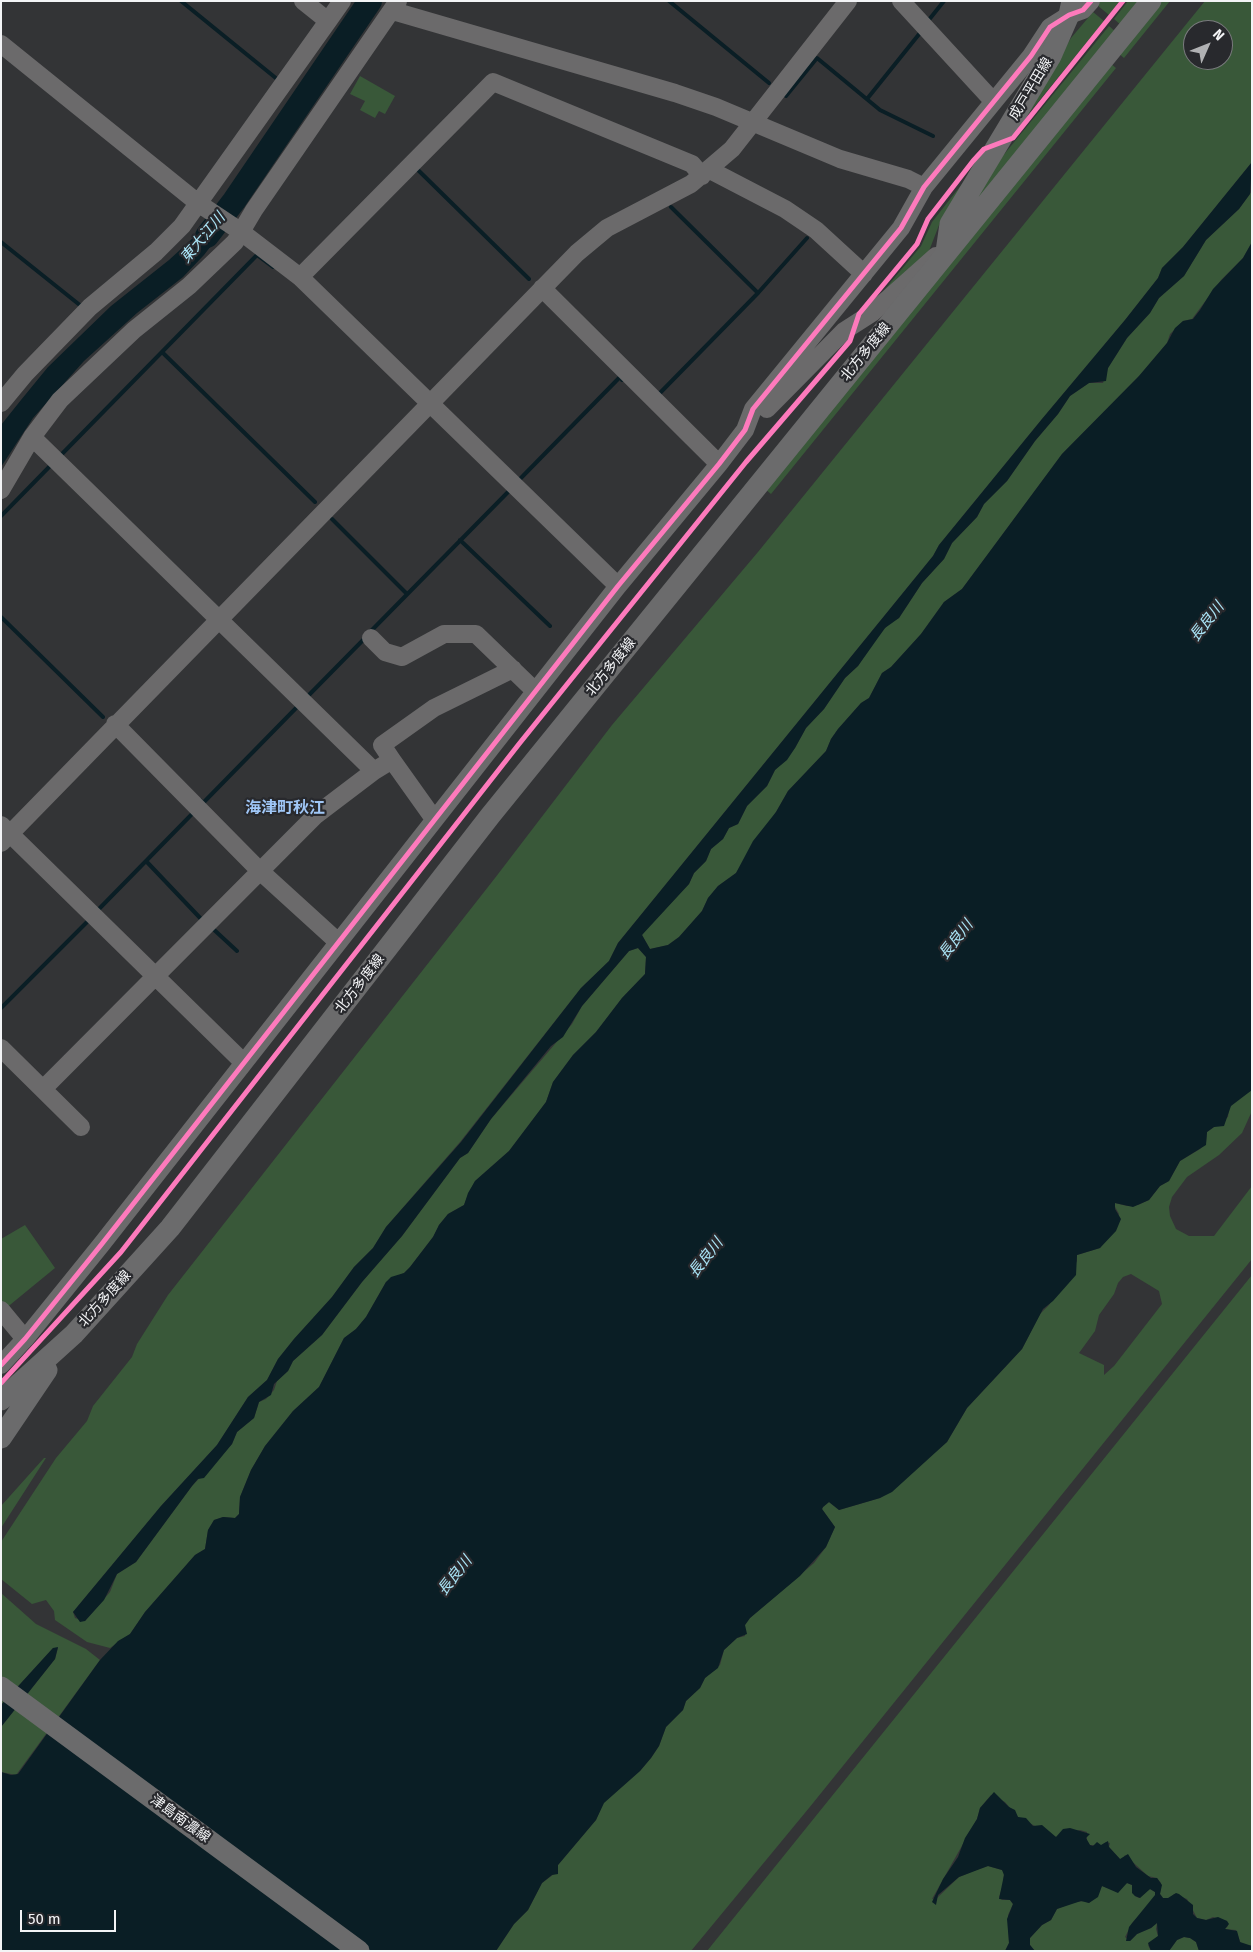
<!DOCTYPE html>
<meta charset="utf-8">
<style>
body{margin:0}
#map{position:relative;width:1253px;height:1952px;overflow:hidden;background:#333436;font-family:"Fira Sans",sans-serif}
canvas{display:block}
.frame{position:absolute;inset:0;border:2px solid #f3f4f6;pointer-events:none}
.north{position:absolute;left:1183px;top:20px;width:50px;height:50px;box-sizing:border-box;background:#28292d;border:1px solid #797a7d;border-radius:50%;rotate:46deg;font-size:14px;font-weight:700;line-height:20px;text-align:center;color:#f3f4f6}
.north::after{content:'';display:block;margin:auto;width:18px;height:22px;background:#b0b1b3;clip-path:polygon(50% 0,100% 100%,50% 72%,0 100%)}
.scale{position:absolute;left:20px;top:1910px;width:96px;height:22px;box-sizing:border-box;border:2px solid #f3f4f6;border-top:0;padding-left:6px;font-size:15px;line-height:18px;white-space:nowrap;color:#f3f4f6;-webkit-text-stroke:4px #28292d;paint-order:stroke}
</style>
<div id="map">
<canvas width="1253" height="1952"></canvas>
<div class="frame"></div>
<div class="north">N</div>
<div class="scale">50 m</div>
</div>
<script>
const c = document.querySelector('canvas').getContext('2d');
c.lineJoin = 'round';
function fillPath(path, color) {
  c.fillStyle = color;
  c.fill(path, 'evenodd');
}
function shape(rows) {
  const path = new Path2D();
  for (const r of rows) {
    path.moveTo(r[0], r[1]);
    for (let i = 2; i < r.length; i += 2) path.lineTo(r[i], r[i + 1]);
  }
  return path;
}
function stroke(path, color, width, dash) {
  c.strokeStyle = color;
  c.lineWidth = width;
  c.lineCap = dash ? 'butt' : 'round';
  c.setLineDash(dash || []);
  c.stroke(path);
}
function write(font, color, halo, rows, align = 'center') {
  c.font = font + ' "Fira Sans","Noto Sans JP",sans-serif';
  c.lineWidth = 4.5;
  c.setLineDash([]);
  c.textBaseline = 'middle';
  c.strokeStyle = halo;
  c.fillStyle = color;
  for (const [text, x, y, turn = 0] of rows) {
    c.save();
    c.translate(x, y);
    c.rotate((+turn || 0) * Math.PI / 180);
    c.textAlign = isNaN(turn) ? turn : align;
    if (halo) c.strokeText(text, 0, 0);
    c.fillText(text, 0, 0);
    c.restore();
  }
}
const green = shape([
 [1100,1,1120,1,1109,15,1097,5],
 [1128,1,1142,1,1122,26,1114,19],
 [1160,1,1170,1,1124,58,1118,53],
 [1205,1,1252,1,1252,162,1183,247,1162,268,1158,278,1125,320,1042,419,939,545,933,556,618,943,609,961,581,988,460,1142,386,1227,373,1248,354,1267,332,1297,294,1339,278,1359,267,1380,248,1397,217,1445,161,1506,73,1612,75,1618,85,1621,110,1592,117,1574,136,1562,192,1486,232,1444,237,1432,254,1418,259,1402,266,1399,274,1390,277,1381,288,1371,293,1361,322,1335,362,1282,402,1236,460,1158,468,1153,491,1119,572,1024,582,1006,623,958,629,951,638,948,646,957,645,974,622,998,596,1032,573,1055,553,1082,546,1102,509,1151,475,1181,464,1205,448,1214,439,1225,433,1237,410,1267,404,1273,386,1282,366,1317,356,1329,344,1338,319,1387,293,1411,265,1446,251,1470,240,1497,239,1514,235,1518,223,1517,214,1520,208,1530,205,1549,195,1555,145,1612,130,1634,110,1648,87,1642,55,1620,54,1611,46,1600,32,1604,1,1579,1,1542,56,1458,87,1421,93,1406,132,1357,137,1344,168,1295,495,878,612,725,758,552],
 [1193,30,1223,30,1223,60,1193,60],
 [1093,12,1104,21,1017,128,1071,38],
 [1109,26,1116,32,960,222,997,163],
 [1110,63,1116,68,771,494,765,489],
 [360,76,395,96,385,114,379,111,375,118,360,110,365,101,350,94],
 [973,170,941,220,929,251,865,313,921,246,932,222],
 [1252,191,1252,242,1243,258,1221,280,1192,319,1183,321,1170,334,1167,343,1139,376,1062,454,962,589,944,602,921,634,891,667,882,673,869,698,861,703,838,729,831,739,826,751,788,791,776,812,736,873,718,886,708,898,702,911,679,937,668,945,650,949,642,935,647,928,689,884,694,873,706,861,711,849,723,839,729,828,738,824,747,806,767,786,775,770,795,748,806,728,824,709,845,678,858,666,873,643,890,622,899,618,922,583,944,559,952,543,977,517,984,504,1007,481,1035,441,1058,414,1070,396,1089,383,1103,383,1108,368,1127,338,1150,313,1159,298,1184,276,1206,240,1239,209],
 [1252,1090,1252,1111,1242,1133,1219,1155,1187,1177,1172,1197,1169,1207,1170,1216,1176,1229,1189,1236,1214,1236,1252,1186,1252,1259,809,1808,691,1951,496,1951,514,1924,528,1910,542,1883,554,1874,558,1865,596,1820,603,1803,640,1771,651,1758,659,1746,666,1727,683,1710,686,1701,700,1688,705,1678,720,1665,724,1650,737,1638,745,1636,745,1625,750,1618,814,1563,826,1547,835,1527,822,1509,823,1507,829,1502,839,1510,880,1498,947,1442,967,1408,1022,1349,1040,1314,1049,1305,1077,1261,1077,1255,1100,1248,1119,1214,1114,1205,1115,1203,1127,1206,1138,1205,1149,1200,1160,1186,1169,1181,1180,1161,1200,1149,1206,1142,1207,1132,1228,1117,1229,1108,1235,1101],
 [1131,1274,1159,1291,1162,1304,1114,1366,1104,1375,1104,1365,1079,1353,1095,1331,1099,1315,1114,1294,1118,1283,1123,1277],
 [25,1225,55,1268,5,1309,1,1304,1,1239],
 [1252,1275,1252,1946,1241,1944,1236,1930,1225,1929,1228,1926,1227,1921,1213,1917,1206,1920,1197,1918,1187,1899,1174,1894,1170,1898,1163,1898,1160,1894,1161,1883,1157,1878,1148,1876,1125,1855,1123,1859,1120,1859,1109,1847,1110,1843,1106,1842,1102,1845,1090,1845,1087,1841,1087,1832,1080,1830,1056,1837,1018,1817,1005,1802,991,1795,980,1808,977,1819,932,1899,937,1898,959,1877,976,1870,988,1866,1002,1870,1004,1872,1003,1885,999,1897,1002,1900,1010,1900,1013,1904,1008,1915,1009,1943,1005,1951,707,1951],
 [44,1458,46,1458,1,1528,1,1506],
 [1,1593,36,1624,86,1649,100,1660,16,1775,1,1772,1,1727,55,1659,58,1648,53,1648,1,1705],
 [1127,1883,1132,1885,1135,1896,1139,1898,1150,1889,1155,1892,1155,1898,1132,1923,1125,1937,1130,1941,1137,1934,1151,1928,1157,1923,1156,1929,1158,1936,1148,1945,1151,1951,1035,1951,1030,1945,1030,1938,1042,1925,1051,1920,1057,1909,1070,1903,1084,1901,1089,1903,1102,1886,1113,1890],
 [1184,1937,1190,1938,1196,1942,1199,1951,1169,1951,1177,1940]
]);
const water = shape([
 [1252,162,1250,194,1239,209,1206,240,1184,276,1159,298,1150,313,1127,338,1108,368,1106,381,1089,383,1070,396,1058,414,1035,441,1007,481,984,504,977,517,952,543,944,559,922,583,899,618,885,628,858,666,845,678,824,709,806,728,795,748,787,760,775,770,767,786,747,806,738,824,729,828,723,839,711,849,706,861,694,873,689,884,642,935,650,949,668,945,679,937,702,911,708,898,718,886,736,873,753,841,776,812,788,791,826,751,831,739,838,729,861,703,869,698,882,673,891,667,921,634,944,602,962,589,1062,454,1139,376,1167,343,1175,328,1183,321,1193,319,1200,310,1213,289,1243,258,1252,242,1252,1090,1231,1106,1224,1126,1214,1127,1207,1132,1206,1145,1180,1161,1169,1181,1160,1186,1149,1200,1133,1207,1115,1203,1115,1209,1121,1219,1116,1231,1100,1248,1077,1255,1076,1275,1053,1301,1043,1309,1022,1349,967,1408,947,1442,892,1492,880,1498,839,1510,829,1502,823,1507,822,1509,835,1527,826,1547,800,1576,750,1618,745,1625,747,1634,737,1638,724,1650,718,1668,705,1678,700,1688,686,1701,683,1710,666,1727,659,1746,651,1758,640,1771,604,1803,596,1820,558,1865,558,1874,552,1875,542,1883,528,1910,514,1924,496,1951,1,1951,1,1772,11,1775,18,1774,100,1660,118,1641,130,1634,145,1612,195,1555,205,1549,208,1530,214,1520,223,1517,235,1518,239,1514,240,1497,251,1470,265,1446,293,1411,319,1387,344,1338,356,1329,366,1317,386,1282,391,1277,404,1273,410,1267,433,1237,439,1225,448,1214,464,1205,468,1193,475,1181,509,1151,546,1102,553,1082,573,1055,596,1032,622,998,645,974,646,957,638,948,629,951,623,958,582,1006,563,1037,551,1046,491,1119,468,1153,460,1158,402,1236,362,1282,322,1335,293,1361,288,1371,274,1384,271,1395,259,1402,254,1418,237,1432,232,1444,204,1478,198,1479,192,1486,136,1562,117,1574,104,1600,85,1621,80,1622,73,1612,161,1506,217,1445,248,1397,267,1380,278,1359,294,1339,332,1297,354,1267,373,1248,386,1227,461,1142,581,988,609,961,618,943,933,556,939,545,1042,419,1125,320,1158,278,1162,268,1183,247],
 [210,214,227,225,204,255,183,277,137,313,84,361,33,418,1,467,1,425,21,400,48,367,111,306,169,260,193,238],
 [58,1647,55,1659,1,1727,1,1705,53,1648],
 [994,1792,1009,1807,1015,1810,1018,1817,1026,1818,1033,1826,1042,1825,1056,1837,1063,1829,1070,1828,1090,1834,1086,1838,1090,1845,1093,1846,1097,1842,1101,1845,1108,1841,1109,1847,1120,1859,1128,1854,1136,1867,1151,1878,1157,1878,1162,1885,1160,1894,1163,1898,1168,1898,1176,1893,1179,1894,1193,1905,1193,1914,1197,1918,1206,1920,1218,1917,1227,1921,1229,1924,1225,1929,1237,1931,1240,1942,1252,1946,1252,1951,1199,1951,1196,1942,1190,1938,1184,1937,1177,1940,1169,1951,1151,1951,1148,1943,1158,1936,1157,1923,1151,1928,1137,1934,1130,1941,1126,1941,1129,1927,1155,1895,1155,1892,1150,1889,1140,1898,1135,1896,1132,1893,1132,1885,1127,1883,1118,1893,1102,1886,1098,1897,1089,1903,1081,1901,1057,1909,1051,1920,1042,1925,1030,1938,1030,1945,1035,1951,1005,1951,1009,1943,1007,1919,1013,1904,1010,1900,999,1899,1004,1875,1002,1870,988,1866,959,1877,938,1895,936,1905,932,1902,943,1879,958,1857,965,1838,977,1819,980,1808]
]);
const stream = shape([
 [181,1,277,79],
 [669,1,769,83],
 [928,21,944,1],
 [782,93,786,96,817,58,880,110,933,136],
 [867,99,920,33],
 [417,169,529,279],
 [671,207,758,293],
 [1,242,81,306],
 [162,352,315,502],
 [657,396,758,293,807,238],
 [59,457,257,255,273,267],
 [519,480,620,377,622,380],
 [1,516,52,464],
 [332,519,407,594],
 [460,540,550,626],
 [1,617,103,717],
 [370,632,511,489],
 [306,698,366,637],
 [200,800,203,803,299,705],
 [146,861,203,921],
 [97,911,193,813],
 [211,927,237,951],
 [1,1008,89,920]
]);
const river = shape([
 [207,236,234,201,370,1]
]);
const minor = shape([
 [901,1,993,101],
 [393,11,675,93,716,107,840,159,908,179,924,187],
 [328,21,342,1],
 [1,44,198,203,240,231,300,277,618,586],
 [710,170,785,209,816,230,864,274],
 [300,277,493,82,692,164,702,176],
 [542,288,719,464],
 [1,403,25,374,90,307,156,252,182,226,328,21,303,1],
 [767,409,844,331,872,313,936,256],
 [32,437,374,771,392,760,434,819],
 [1,490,32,437,60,400,134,330,189,286,235,242,254,210,398,1],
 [371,638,385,652,402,657,444,634,476,634,535,691],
 [115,724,260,871,338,942],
 [392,760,382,745,434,708,513,669],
 [1,825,243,1062],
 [1,843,577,253,607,228,691,184,732,149,848,1],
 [1,1048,81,1127],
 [43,1089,316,815,374,771],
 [1,1310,25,1339],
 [1,1365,25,1339,101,1245,618,586,719,464,745,430,753,409,901,228,924,187,1031,56,1050,27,1069,15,1083,10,1091,1]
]);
const major = shape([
 [946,252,950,224,1051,56,1069,15,1072,1],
 [1,1400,74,1334,170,1228,490,816,1151,1],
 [1,1438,47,1370],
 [1,1687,359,1951]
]);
const cycleway = shape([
 [1,1365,25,1339,101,1245,618,586,719,464,745,430,753,409,901,228,924,187,1031,56,1050,27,1069,15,1083,10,1091,1],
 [1,1383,121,1252,519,744,746,462,850,341,859,314,917,244,928,219,973,161,984,149,1013,138,1123,1]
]);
const streetNames = [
 ["成戸平田線",1031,89,-59],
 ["北方多度線",866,352,-51],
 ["北方多度線",611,667,-51],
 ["北方多度線",360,984,-52],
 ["北方多度線",105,1299,-48],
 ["津島南濃線",180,1819,36]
];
const waterNames = [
 ["東大江川",203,238,-50],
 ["長良川",1207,622,-52],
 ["長良川",956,940,-52],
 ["長良川",706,1258,-52],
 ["長良川",455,1576,-52]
];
const quarterNames = [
 ["海津町秋江",285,809]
];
fillPath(green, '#395839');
fillPath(water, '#0a1e25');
stroke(stream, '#0a1e25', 4);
stroke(river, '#0a1e25', 24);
stroke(minor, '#6b6a6b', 18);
stroke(major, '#6b6b6c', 21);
stroke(cycleway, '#fd7abc', 5);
write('14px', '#f3f4f6', '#28292d', streetNames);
write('italic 15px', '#abe6f8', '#28292d', waterNames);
write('bold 16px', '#a0c7f7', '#28292d', quarterNames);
</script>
